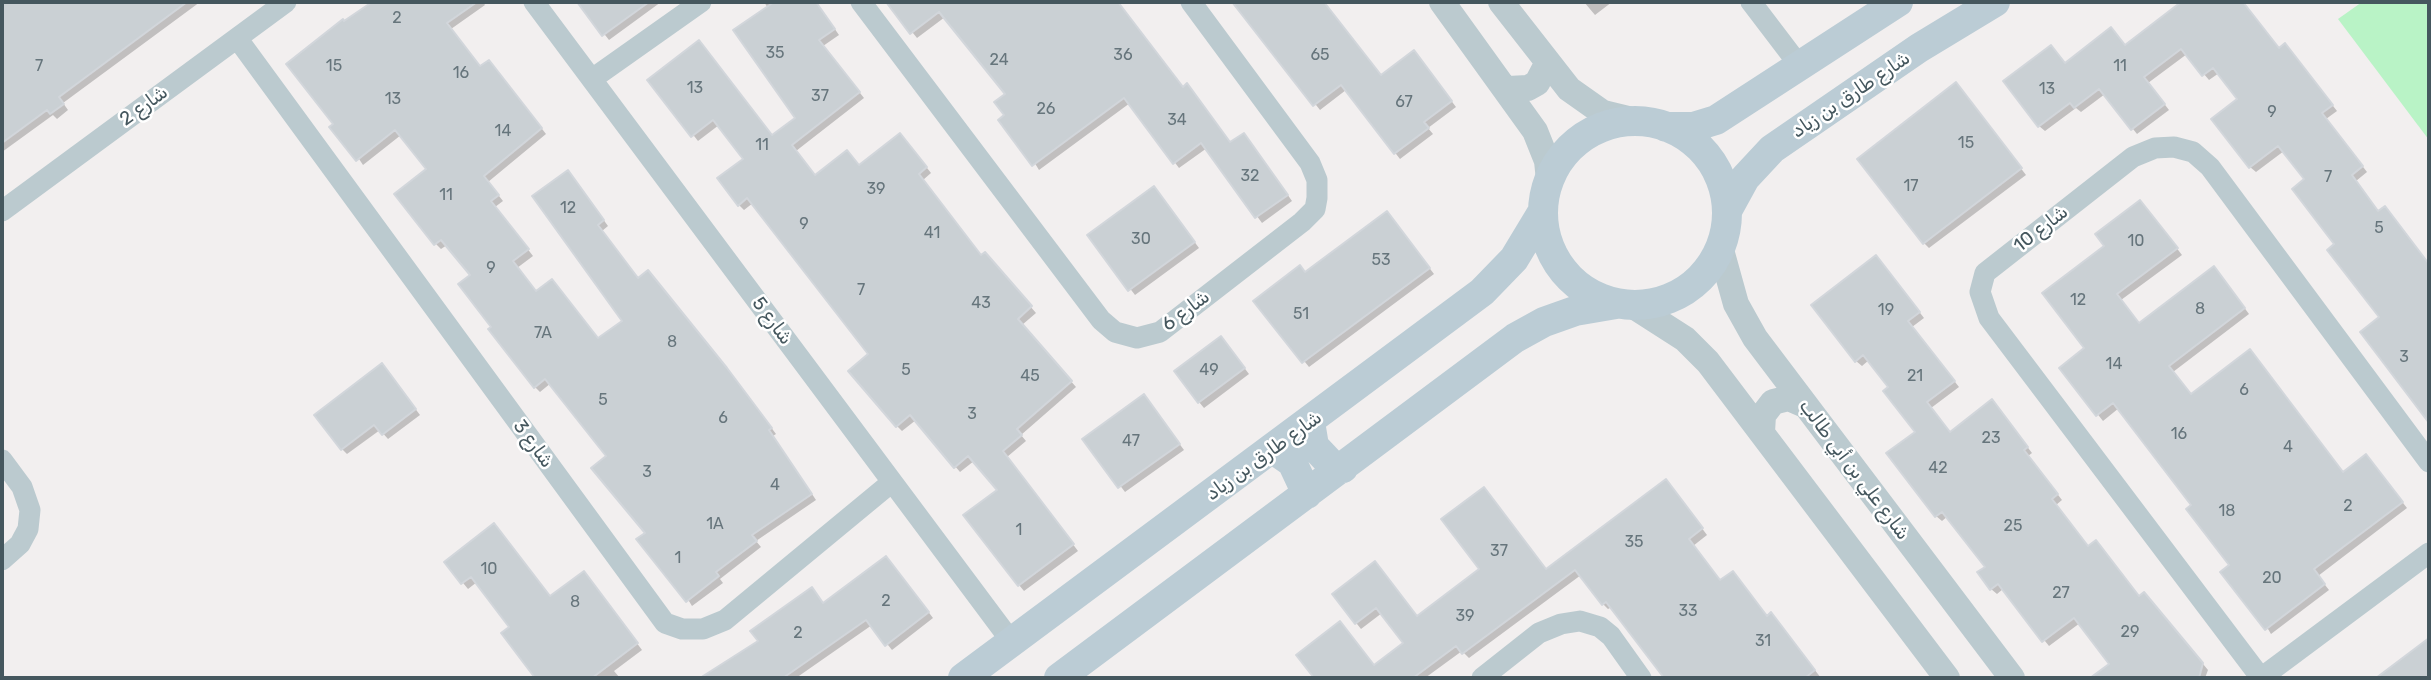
<!DOCTYPE html>
<meta charset="utf-8">
<style>
body{margin:0}
#map{position:relative;width:2431px;height:680px;overflow:hidden;background:#f2efef;font-family:Rubik,sans-serif}
canvas{display:block}
.frame{position:absolute;inset:0;border:4px solid #45575e;pointer-events:none}
</style>
<div id="map">
<canvas width="2431" height="680"></canvas>
<div class="frame"></div>
</div>
<script>
const c = document.querySelector('canvas').getContext('2d');
c.lineJoin = 'round';
function fillPath(path, color) {
  c.fillStyle = color;
  c.fill(path, 'evenodd');
}
function shape(rows) {
  const path = new Path2D();
  for (const r of rows) {
    if (r.length === 3) {
      path.moveTo(r[0] + r[2], r[1]);
      path.arc(r[0], r[1], r[2], 0, 2 * Math.PI);
      continue;
    }
    path.moveTo(r[0], r[1]);
    for (let i = 2; i < r.length; i += 2) path.lineTo(r[i], r[i + 1]);
  }
  return path;
}
function stroke(path, color, width, dash) {
  c.strokeStyle = color;
  c.lineWidth = width;
  c.lineCap = dash ? 'butt' : 'round';
  c.setLineDash(dash || []);
  c.stroke(path);
}
function write(font, color, halo, rows, align = 'center') {
  c.font = font + ' Rubik,Vazirmatn,sans-serif';
  c.lineWidth = 5;
  c.setLineDash([]);
  c.textBaseline = 'middle';
  c.strokeStyle = halo;
  c.fillStyle = color;
  for (const [text, x, y, turn = 0] of rows) {
    c.save();
    c.translate(x, y);
    c.rotate((+turn || 0) * Math.PI / 180);
    c.textAlign = isNaN(turn) ? turn : align;
    if (halo) c.strokeText(text, 0, 0);
    c.fillText(text, 0, 0);
    c.restore();
  }
}
const green = shape([
 [2362,2,2429,2,2429,140,2338,19]
]);
const shadow = shape([
 [2,2,200,2,63,103,68,110,57,119,53,115,2,152],
 [375,2,483,2,485,5,451,29,481,68,494,67,546,134,488,182,503,201,495,207,533,256,517,268,537,293,599,340,624,321,573,178,608,226,602,231,639,279,732,375,776,434,773,436,816,500,756,541,761,547,720,579,723,583,692,606,647,533,609,456,551,383,540,392,535,387,493,327,472,275,447,245,441,249,436,244,396,194,428,169,401,135,363,165,336,124,344,23],
 [579,2,661,2,609,40],
 [764,2,816,2,839,35,823,46,864,98,796,151,816,177,860,167,905,140,931,173,923,180,982,257,990,260,1036,313,1022,325,1076,387,1021,435,1026,441,1007,457,1078,551,1024,591,1019,585,1000,490,974,461,960,472,916,420,902,431,897,426,871,355,753,203,744,210,739,205,745,159,719,125,698,141,650,80,773,137,798,119,768,8],
 [888,2,1117,2,1183,88,1231,144,1249,140,1292,201,1262,223,1207,148,1179,168,1130,103,1039,170,1006,116,1008,95,945,17,917,38],
 [1234,2,1324,2,1381,77,1419,58,1456,107,1428,128,1433,134,1400,159,1346,90,1320,110],
 [1584,2,1612,2,1595,15],
 [2184,2,2243,2,2279,50,2290,51,2337,111,2326,119,2367,172,2356,181,2379,212,2390,213,2429,264,2429,420,2363,332,2382,318,2337,245,2306,180,2284,151,2256,172,2250,167,2240,99,2219,73,2209,80,2187,54,2148,83,2169,110,2137,134,2105,94,2081,112,2076,108,2045,131,2039,126,2065,65,2125,46],
 [1961,90,2026,175,1929,248,1924,243],
 [1159,194,1199,248,1135,295,1090,236],
 [2145,207,2182,255,2121,300,2140,325,2219,274,2249,314,2173,372,2192,396,2344,474,2371,462,2407,508,2318,576,2329,590,2271,634,2194,505,2119,408,2103,421,2061,368,2087,349,2107,246],
 [1392,219,1434,274,1309,367,1256,301,1306,274],
 [1882,263,1924,318,1912,327,1959,387,1931,408,1950,434,1997,407,2032,453,2028,456,2062,500,2056,505,2089,547,2140,598,2150,600,2208,670,2205,678,2093,678,2112,664,2080,623,2049,646,2003,589,1997,594,1991,589,1987,567,1948,516,1942,521,1936,516,1917,432,1891,388,1869,360,1862,366,1856,361],
 [1226,344,1249,374,1204,408,1199,402],
 [387,371,420,415,388,439,380,430,347,454,342,449],
 [1144,396,1184,450,1125,492,1085,439],
 [1671,487,1707,535,1693,546,1721,582,1767,617,1776,620,1821,678,1668,678,1612,607,1608,609,1603,604,1581,575,1469,658,1462,651,1425,678,1316,678,1299,655,1374,667,1405,644,1382,613,1361,629,1334,595,1417,618,1547,571],
 [446,562,550,598,589,579,642,650,614,671,620,678,538,678,503,633,511,627,477,582,468,589],
 [892,564,933,618,892,650,872,625,796,678,704,678,760,641,817,594,824,605]
]);
const building = shape([
 [2,2,187,2,59,97,64,104,50,114,47,110,2,143,2,2],
 [372,2,477,2,447,23,480,66,489,60,542,128,484,176,499,195,491,201,529,249,513,261,536,291,552,279,598,338,622,321,532,196,568,170,604,220,598,225,638,278,648,270,727,368,772,428,769,430,812,494,752,535,757,541,716,572,719,576,686,602,636,539,645,533,591,468,606,456,545,379,534,388,488,329,491,327,458,284,470,275,441,240,434,245,394,194,426,169,395,130,356,161,329,127,333,124,286,64,343,19,344,21,372,2],
 [577,2,649,2,602,36,577,2],
 [774,2,816,2,835,29,819,40,860,92,792,145,815,175,847,150,859,165,900,133,927,167,919,174,981,255,985,252,1032,306,1018,319,1072,381,1017,429,1022,435,1003,451,1074,544,1018,586,963,515,997,490,968,456,954,468,910,415,896,427,848,371,868,354,747,198,738,206,717,178,743,159,713,120,691,137,647,80,699,40,772,135,795,118,733,30,774,2],
 [886,2,1118,2,1183,87,1187,83,1230,142,1244,133,1288,195,1255,218,1201,143,1173,164,1124,98,1032,166,998,120,1004,115,994,102,1005,94,939,12,910,34,886,2],
 [1232,2,1324,2,1381,75,1414,50,1452,101,1424,122,1429,128,1394,154,1341,85,1313,106,1232,2],
 [2181,2,2243,2,2279,48,2285,43,2333,105,2322,113,2363,166,2352,175,2378,211,2385,206,2429,264,2429,423,2360,332,2379,317,2327,250,2334,244,2292,189,2304,179,2278,146,2249,168,2211,119,2237,99,2213,68,2202,76,2181,49,2144,77,2165,104,2131,130,2099,89,2074,108,2070,103,2038,127,2003,81,2051,45,2065,63,2111,27,2125,45,2181,2],
 [1956,82,2022,168,1923,244,1857,159,1956,82],
 [1154,186,1195,242,1128,291,1087,235,1154,186],
 [2140,200,2178,248,2117,294,2139,323,2214,266,2245,308,2169,366,2191,394,2250,349,2343,472,2366,454,2403,502,2314,569,2325,584,2265,630,2220,572,2229,565,2186,509,2191,505,2113,403,2096,416,2059,368,2084,348,2042,293,2104,246,2095,234,2140,200],
 [1387,211,1430,268,1302,363,1253,301,1300,265,1305,272,1387,211],
 [1876,255,1920,312,1908,321,1955,381,1927,402,1950,432,1992,399,2028,447,2024,450,2058,494,2052,499,2088,546,2096,540,2139,596,2144,592,2203,663,2199,678,2090,678,2109,664,2074,618,2042,642,1998,584,1990,590,1977,572,1985,567,1942,512,1935,517,1886,453,1915,432,1883,391,1888,387,1863,355,1855,362,1811,305,1876,255],
 [1221,336,1245,368,1198,403,1174,371,1221,336],
 [382,363,416,409,382,435,374,425,341,450,314,415,382,363],
 [1144,394,1180,444,1118,488,1082,439,1144,394],
 [1666,479,1703,528,1689,539,1720,580,1733,571,1767,616,1771,612,1815,670,1805,678,1664,678,1606,602,1602,605,1575,570,1462,654,1456,646,1413,678,1314,678,1296,655,1340,621,1374,665,1403,643,1376,608,1355,624,1332,594,1375,561,1417,616,1479,569,1441,519,1484,487,1546,569,1666,479],
 [494,523,550,596,584,571,638,643,592,678,535,678,501,633,509,627,471,577,461,584,444,562,494,523],
 [886,556,929,612,885,646,866,620,783,678,700,678,758,641,750,631,812,587,823,603,886,556],
 [2429,638,2429,678,2376,678,2429,638]
]);
const minor = shape([
 [534,2,1011,641],
 [861,2,1101,320,1115,332,1137,338,1160,332,1302,222,1315,209,1317,198,1317,180,1310,163,1191,2],
 [1751,2,1799,65],
 [237,38,665,623,682,629,703,629,725,620,892,482],
 [592,79,701,2],
 [2,211,286,2],
 [2,460,22,487,30,510,28,529,20,544,2,560],
 [1482,678,1539,633,1561,624,1580,621,1600,627,1611,636,1641,678],
 [2261,678,1989,318,1980,292,1985,273,2133,157,2155,148,2174,147,2193,152,2210,167,2429,462],
 [2261,678,2429,553]
]);
const tertiary = shape([
 [1442,2,1535,131,1547,161,1549,180],
 [1501,2,1569,89,1603,113,1636,121],
 [1508,89,1528,88,1537,83,1547,64],
 [1721,250,1736,304,1755,338,2012,678],
 [1632,305,1685,339,1708,362,1947,678],
 [1762,432,1763,415,1773,402,1789,398,1805,405]
]);
const secondary = shape([
 [1635,213,92],
 [1666,127,1693,127,1716,120,1898,2],
 [1728,209,1745,178,1772,149,1919,48,1995,2],
 [1310,422,1314,446,1331,464,1343,468],
 [1273,449,1292,462,1307,494],
 [963,678,1482,292,1514,259,1543,211],
 [1059,678,1515,338,1544,322,1575,311,1616,304]
]);
const numberNames = [
 ["2",397,18],
 ["35",775,53],
 ["36",1123,55],
 ["65",1320,55],
 ["24",999,60],
 ["7",39,66],
 ["15",334,66],
 ["11",2120,66],
 ["16",461,73],
 ["13",695,88],
 ["13",2047,89],
 ["37",820,96],
 ["13",393,99],
 ["67",1404,102],
 ["26",1046,109],
 ["9",2272,112],
 ["34",1177,120],
 ["14",503,131],
 ["15",1966,143],
 ["11",762,145],
 ["32",1250,176],
 ["7",2328,177],
 ["17",1911,186],
 ["39",876,189],
 ["11",446,195],
 ["12",568,208],
 ["9",804,224],
 ["5",2379,228],
 ["41",932,233],
 ["30",1141,239],
 ["10",2136,241],
 ["53",1381,260],
 ["9",491,268],
 ["7",861,290],
 ["12",2078,300],
 ["43",981,303],
 ["8",2200,309],
 ["19",1886,310],
 ["51",1301,314],
 ["7A",543,333],
 ["8",672,342],
 ["3",2404,357],
 ["14",2114,364],
 ["5",906,370],
 ["49",1209,370],
 ["45",1030,376],
 ["21",1915,376],
 ["6",2244,390],
 ["5",603,400],
 ["3",972,414],
 ["6",723,418],
 ["16",2179,434],
 ["23",1991,438],
 ["47",1131,441],
 ["4",2288,447],
 ["42",1938,468],
 ["3",647,472],
 ["4",775,485],
 ["2",2348,506],
 ["18",2227,511],
 ["1A",715,524],
 ["25",2013,526],
 ["1",1019,530],
 ["35",1634,542],
 ["37",1499,551],
 ["1",678,558],
 ["10",489,569],
 ["20",2272,578],
 ["27",2061,593],
 ["2",886,601],
 ["8",575,602],
 ["33",1688,611],
 ["39",1465,616],
 ["29",2130,632],
 ["2",798,633],
 ["31",1763,641]
];
const streetNames = [
 ["شارع طارق بن زياد",1851,95,-34],
 ["شارع 2",144,106,-36],
 ["شارع 10",2041,229,-38],
 ["شارع 6",1186,311,-37],
 ["شارع 5",772,321,53],
 ["شارع 3",533,444,54],
 ["شارع طارق بن زياد",1264,456,-36],
 ["شارع علي بن أبي طالب",1854,470,53]
];
fillPath(green, '#b9f3c6');
fillPath(shadow, '#0003');
fillPath(building, '#cad0d4');
stroke(building, '#d2d6db', 2);
stroke(minor, '#bbcacf', 21);
stroke(tertiary, '#bbcacf', 26);
stroke(secondary, '#bbccd5', 30);
write('16px', '#66757c', null, numberNames);
write('19px', '#45575e', '#fff', streetNames);
</script>
